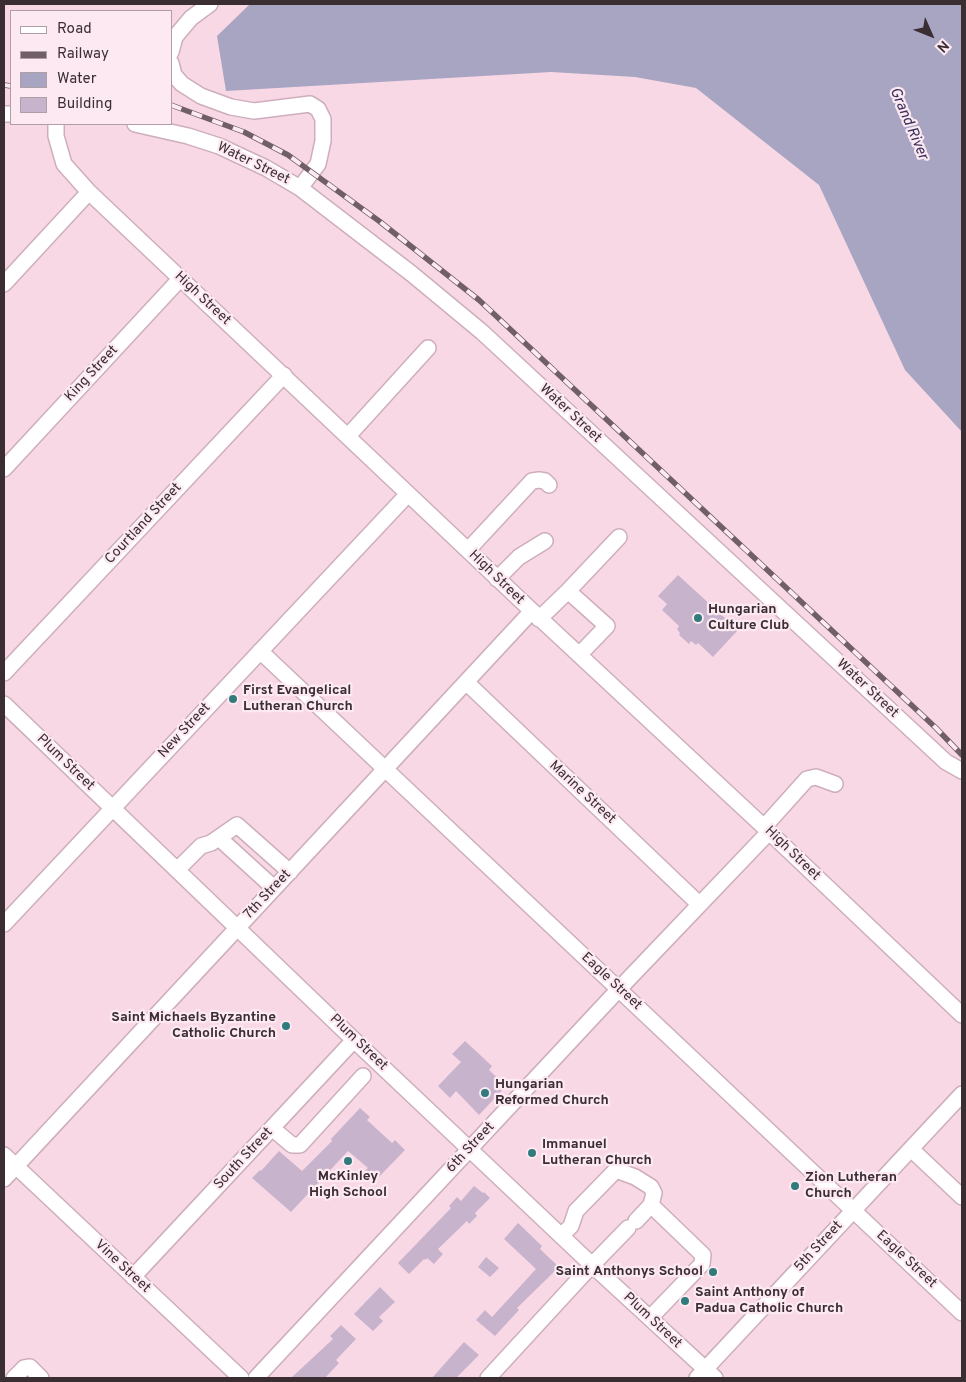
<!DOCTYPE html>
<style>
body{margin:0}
#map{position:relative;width:966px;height:1382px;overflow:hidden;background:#f9d8e6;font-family:Overpass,sans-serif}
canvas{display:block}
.frame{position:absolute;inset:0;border:5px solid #3a2e33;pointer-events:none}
.legend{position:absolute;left:10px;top:10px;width:162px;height:115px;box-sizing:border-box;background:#fde9f1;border:1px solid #af9ea5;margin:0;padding:6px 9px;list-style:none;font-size:15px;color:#3a2e33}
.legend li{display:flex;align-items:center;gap:10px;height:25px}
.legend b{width:25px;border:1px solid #af9ea5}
.north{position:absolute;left:906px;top:10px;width:50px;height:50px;-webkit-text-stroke:4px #fde9f1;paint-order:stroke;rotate:134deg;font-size:14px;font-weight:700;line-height:20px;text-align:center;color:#3a2e33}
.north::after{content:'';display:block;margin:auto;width:18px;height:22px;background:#3a2e33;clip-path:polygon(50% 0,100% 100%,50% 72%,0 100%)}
</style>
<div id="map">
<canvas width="966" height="1382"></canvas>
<div class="frame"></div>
<ul class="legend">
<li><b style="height:6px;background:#fff"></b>Road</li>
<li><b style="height:6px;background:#715f67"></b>Railway</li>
<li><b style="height:14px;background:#a8a5c3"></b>Water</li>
<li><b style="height:14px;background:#c8b3cd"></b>Building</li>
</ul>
<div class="north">N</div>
</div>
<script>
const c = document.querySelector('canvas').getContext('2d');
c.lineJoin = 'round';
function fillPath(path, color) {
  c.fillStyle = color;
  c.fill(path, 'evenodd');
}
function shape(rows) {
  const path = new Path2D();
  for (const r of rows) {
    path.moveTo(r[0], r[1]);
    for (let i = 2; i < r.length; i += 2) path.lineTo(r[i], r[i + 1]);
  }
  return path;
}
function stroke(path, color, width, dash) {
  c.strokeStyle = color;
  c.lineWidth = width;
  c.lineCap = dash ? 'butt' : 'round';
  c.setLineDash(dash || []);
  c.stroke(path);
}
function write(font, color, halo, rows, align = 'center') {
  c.font = font + ' Overpass,sans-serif';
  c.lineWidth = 4.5;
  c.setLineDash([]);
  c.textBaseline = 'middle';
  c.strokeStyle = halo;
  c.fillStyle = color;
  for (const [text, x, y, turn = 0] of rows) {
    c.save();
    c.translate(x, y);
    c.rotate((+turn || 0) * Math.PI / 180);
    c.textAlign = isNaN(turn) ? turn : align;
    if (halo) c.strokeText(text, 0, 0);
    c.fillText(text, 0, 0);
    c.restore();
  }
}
const water = shape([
 [250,4,962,4,962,432,905,370,819,185,696,88,635,77,551,72,226,91,217,36]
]);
const building = shape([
 [678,575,738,630,713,657,698,643,696,645,691,641,689,644,679,635,680,633,677,629,679,626,662,610,667,604,658,596],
 [465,1041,492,1066,489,1070,506,1086,479,1115,456,1091,450,1098,438,1086,461,1062,452,1054],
 [360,1108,370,1117,367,1120,392,1143,395,1140,405,1150,375,1181,365,1171,368,1168,348,1151,291,1212,252,1178,260,1170,261,1171,279,1151,302,1171,332,1141,331,1139],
 [474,1186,483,1193,484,1192,490,1198,475,1213,477,1216,469,1224,467,1221,438,1249,443,1254,434,1264,427,1258,426,1260,424,1259,409,1274,398,1263,451,1208,449,1206,457,1197,461,1201],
 [518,1223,542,1246,540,1249,559,1267,517,1308,519,1310,495,1336,476,1320,485,1310,492,1317,536,1269,504,1239],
 [486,1257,499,1268,490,1277,478,1267],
 [380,1287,395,1302,379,1317,383,1321,373,1331,354,1314],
 [341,1325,356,1339,336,1360,339,1363,325,1378,291,1378,333,1339,330,1336],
 [464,1342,479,1355,456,1378,432,1378]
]);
const minor = shape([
 [171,52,175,37,191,18,210,4],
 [171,63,174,75,182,84,201,96,231,107,254,111,310,104,318,109,323,119,323,141,318,164,300,188],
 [4,114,11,114],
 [56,124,56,136,64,164,89,192,532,611,764,827,962,1015],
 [135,124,188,136,219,146,266,168,300,188,412,274,482,332,946,762,962,771],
 [4,284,89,192],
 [348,436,428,348],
 [4,469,180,279],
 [468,550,532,481,539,480,545,481,549,485],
 [497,579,519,557,545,541],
 [568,591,619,537],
 [539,619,568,591,607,626,579,655],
 [260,651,962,1313],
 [4,673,284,375],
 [466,682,699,904],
 [4,704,354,1040,592,1265,715,1378],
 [764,827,807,779,816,777,835,784],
 [219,838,274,888],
 [177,870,201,846,211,843,237,825,290,872],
 [4,924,408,494],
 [272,1128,292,1145,300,1145,363,1076],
 [911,1149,962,1197],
 [4,1155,241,1378],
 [4,1179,532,611],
 [636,1221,651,1205,703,1255,702,1264,650,1318],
 [561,1236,571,1226,576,1211,616,1170,635,1177,651,1187,654,1193,651,1205],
 [133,1277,354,1040],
 [14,1378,24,1368,30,1367,41,1378],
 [256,1378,619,989,769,832],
 [488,1378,592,1265,628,1228],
 [697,1378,962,1094]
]);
const rail = shape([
 [4,85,11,86],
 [171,105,244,132,288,155,379,221,479,300,936,728,962,755]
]);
const markers = [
 [698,618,5,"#317b7c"],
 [233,699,5,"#317b7c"],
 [286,1026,5,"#317b7c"],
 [485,1093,5,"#317b7c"],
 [532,1153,5,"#317b7c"],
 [348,1161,5,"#317b7c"],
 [795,1186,5,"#317b7c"],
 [713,1272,5,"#317b7c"],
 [685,1301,5,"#317b7c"]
];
const streetNames = [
 ["Water Street",253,164,26],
 ["High Street",202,299,43],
 ["King Street",92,374,-47],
 ["Water Street",570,414,43],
 ["Courtland Street",144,524,-47],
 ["High Street",496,578,44],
 ["Water Street",867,689,43],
 ["New Street",185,731,-47],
 ["Plum Street",65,763,44],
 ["Marine Street",582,793,43],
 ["High Street",792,854,44],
 ["7th Street",268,895,-47],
 ["Eagle Street",611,982,43],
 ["Plum Street",358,1043,44],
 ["6th Street",471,1148,-47],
 ["South Street",244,1159,-47],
 ["5th Street",819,1247,-47],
 ["Eagle Street",906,1260,43],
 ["Vine Street",122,1267,43],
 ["Plum Street",652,1321,43]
];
const poiNames = [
 ["Hungarian",708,610],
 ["Culture Club",708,626],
 ["First Evangelical",243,691],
 ["Lutheran Church",243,707],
 ["Saint Michaels Byzantine",276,1018,"right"],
 ["Catholic Church",276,1034,"right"],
 ["Hungarian",495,1085],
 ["Reformed Church",495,1101],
 ["Immanuel",542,1145],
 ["Lutheran Church",542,1161],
 ["McKinley",348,1177,"center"],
 ["High School",348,1193,"center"],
 ["Zion Lutheran",805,1178],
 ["Church",805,1194],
 ["Saint Anthonys School",703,1272,"right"],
 ["Saint Anthony of",695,1293],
 ["Padua Catholic Church",695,1309]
];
const waterNames = [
 ["Grand River",908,124,67]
];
fillPath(water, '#a8a5c3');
fillPath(building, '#c8b3cd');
stroke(minor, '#ceaebc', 18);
stroke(minor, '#fff', 15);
stroke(rail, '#715f67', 5.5);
stroke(rail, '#fde9f1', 4, [11]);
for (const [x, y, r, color] of markers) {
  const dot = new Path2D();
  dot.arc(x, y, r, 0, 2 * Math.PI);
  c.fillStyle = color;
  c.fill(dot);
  stroke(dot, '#fde9f1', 2);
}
write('14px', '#3a2e33', '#fde9f1', streetNames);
write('bold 14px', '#3a2e33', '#fde9f1', poiNames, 'left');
write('italic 15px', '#362f5a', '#fde9f1', waterNames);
</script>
